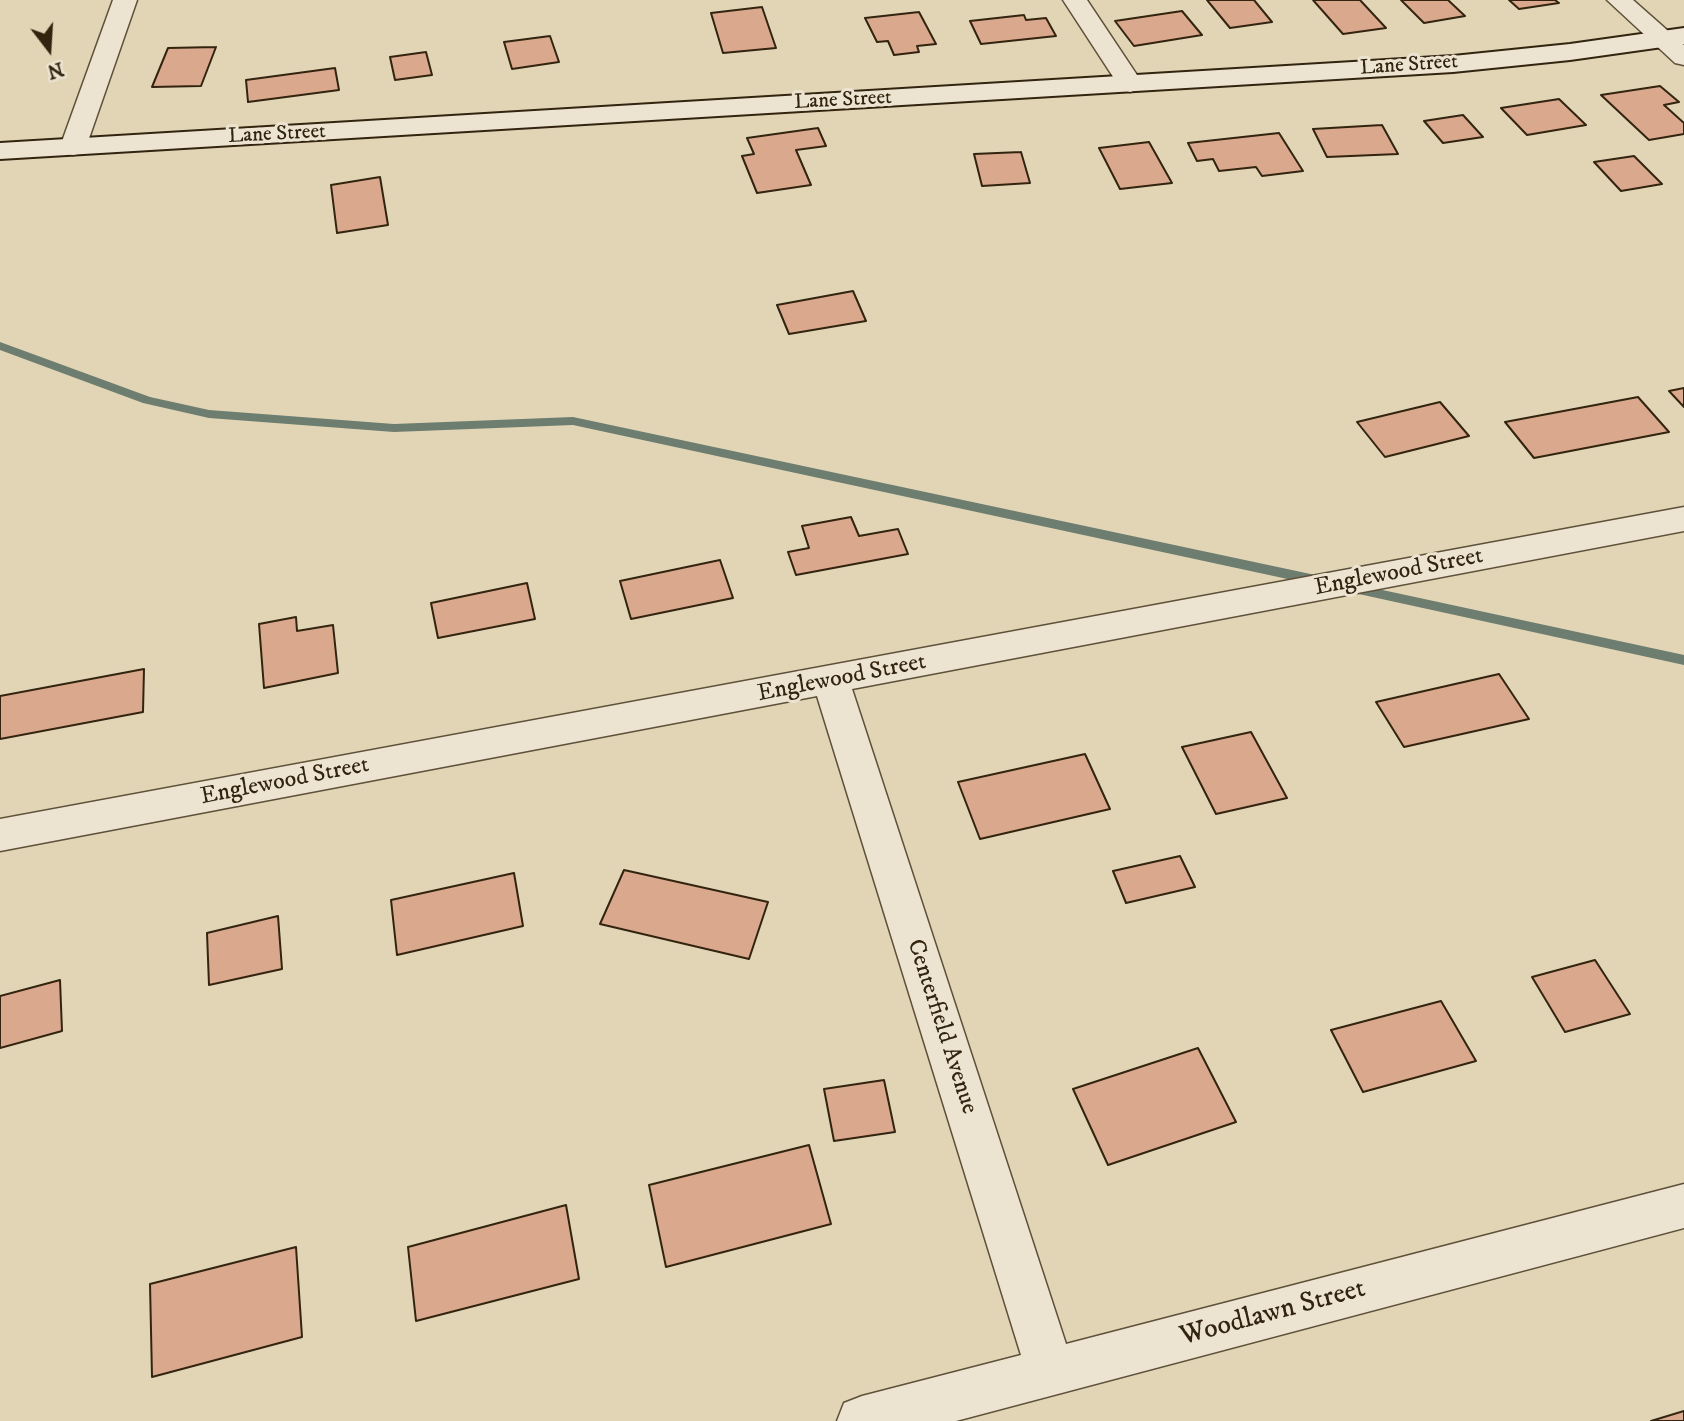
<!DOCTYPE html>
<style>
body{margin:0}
#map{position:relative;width:1684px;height:1421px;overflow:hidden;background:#e1d5b6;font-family:"IM FELL DW Pica",serif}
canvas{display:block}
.north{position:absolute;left:14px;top:14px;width:70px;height:70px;-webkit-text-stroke:5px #ece4d0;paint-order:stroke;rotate:163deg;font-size:19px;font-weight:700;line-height:28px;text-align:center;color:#32240f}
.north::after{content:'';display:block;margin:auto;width:24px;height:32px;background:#32240f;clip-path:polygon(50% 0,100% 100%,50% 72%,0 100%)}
</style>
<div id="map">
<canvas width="1684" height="1421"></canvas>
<div class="north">N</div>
</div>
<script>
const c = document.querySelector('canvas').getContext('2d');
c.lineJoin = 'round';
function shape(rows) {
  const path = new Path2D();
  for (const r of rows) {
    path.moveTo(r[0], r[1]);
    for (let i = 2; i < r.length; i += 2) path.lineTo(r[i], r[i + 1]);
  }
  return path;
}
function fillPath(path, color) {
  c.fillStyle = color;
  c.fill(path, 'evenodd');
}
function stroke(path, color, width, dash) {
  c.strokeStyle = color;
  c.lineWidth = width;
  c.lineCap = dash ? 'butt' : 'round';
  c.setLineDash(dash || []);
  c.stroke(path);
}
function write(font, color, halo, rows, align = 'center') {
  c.font = font + ' "IM FELL DW Pica",serif';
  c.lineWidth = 6;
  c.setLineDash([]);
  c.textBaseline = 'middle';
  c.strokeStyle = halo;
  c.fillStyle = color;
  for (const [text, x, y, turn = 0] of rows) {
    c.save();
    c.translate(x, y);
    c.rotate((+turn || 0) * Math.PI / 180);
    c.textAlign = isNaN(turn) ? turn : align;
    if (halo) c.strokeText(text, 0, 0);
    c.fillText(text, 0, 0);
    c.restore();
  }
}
const stream = shape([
 [0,342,150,397,209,410,394,424,573,417,1320,576,1327,581,1320,586,573,425,394,432,209,418,143,403,0,350,0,342],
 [1350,583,1684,655,1684,665,1345,591,1343,588,1350,583]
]);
const building = shape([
 [1207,0,1254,0,1272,22,1230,28,1207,0],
 [1313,0,1360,0,1386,28,1343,34,1313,0],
 [1401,0,1448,0,1465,16,1424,23,1401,0],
 [1509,0,1555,0,1559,3,1519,9,1509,0],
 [762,7,776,48,723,53,711,13,762,7],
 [1182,11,1202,35,1134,46,1115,21,1182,11],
 [919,12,936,44,917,46,919,52,894,55,888,41,877,42,865,18,919,12],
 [1024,15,1026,20,1046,18,1056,36,981,44,970,21,1024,15],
 [550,36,559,62,512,69,504,42,550,36],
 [216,47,201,86,152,87,168,48,216,47],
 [426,52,432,75,395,80,390,57,426,52],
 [335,68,339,90,248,102,246,80,335,68],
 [1660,86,1679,102,1664,105,1684,123,1684,134,1649,140,1601,95,1660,86],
 [1559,99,1586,125,1527,135,1501,108,1559,99],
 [1463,115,1483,137,1443,143,1424,121,1463,115],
 [1382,125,1398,154,1327,157,1313,129,1382,125],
 [818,128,826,146,796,150,811,185,757,193,742,156,754,154,747,138,818,128],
 [1279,133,1303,171,1262,176,1256,167,1219,171,1213,159,1197,161,1188,143,1279,133],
 [1149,142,1172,183,1120,189,1099,148,1149,142],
 [1021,152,1030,183,982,186,974,154,1021,152],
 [1634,156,1662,184,1621,191,1594,162,1634,156],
 [380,177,388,225,337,233,331,185,380,177],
 [853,291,866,321,789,334,777,305,853,291],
 [1684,388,1684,407,1669,391,1684,388],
 [1638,397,1669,432,1534,458,1505,422,1638,397],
 [1440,402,1469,436,1385,457,1357,422,1440,402],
 [851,517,859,536,898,529,908,554,796,575,788,552,809,548,802,526,851,517],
 [720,560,733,598,631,619,620,581,720,560],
 [527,583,535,619,438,638,431,603,527,583],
 [296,617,297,631,333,625,338,673,264,688,259,624,296,617],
 [144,669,143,712,0,739,0,696,144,669],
 [1499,674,1529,719,1404,747,1376,702,1499,674],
 [1251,732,1287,798,1216,814,1182,747,1251,732],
 [1085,754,1110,809,980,839,958,782,1085,754],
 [1180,856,1195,887,1126,903,1113,871,1180,856],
 [624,870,768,902,749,959,600,924,624,870],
 [514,873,523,926,397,955,391,900,514,873],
 [278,916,282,969,209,985,207,933,278,916],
 [1595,960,1630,1014,1565,1032,1532,977,1595,960],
 [60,980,62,1031,0,1048,0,996,60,980],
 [1441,1001,1476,1061,1363,1092,1331,1030,1441,1001],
 [1198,1048,1236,1122,1108,1165,1073,1089,1198,1048],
 [884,1080,895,1132,834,1141,824,1089,884,1080],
 [809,1145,831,1224,666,1267,649,1185,809,1145],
 [566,1205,579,1279,416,1321,408,1247,566,1205],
 [296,1247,302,1337,152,1377,150,1284,296,1247],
 [1684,1411,1684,1421,1651,1421,1684,1411]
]);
const minor = shape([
 [113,0,137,0,86,147,82,153,73,155,64,153,60,147,113,0],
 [1063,0,1087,0,1143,84,1139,89,1130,92,1121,89,1063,0],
 [1607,0,1633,0,1684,45,1684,65,1675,63,1607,0],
 [1684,507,1684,531,852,689,1066,1344,1684,1184,1684,1228,956,1421,837,1421,844,1403,862,1396,1021,1355,817,696,0,851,0,819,1684,507]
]);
const secondary = shape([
 [1684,28,1684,44,1570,60,1453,72,0,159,0,143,1453,56,1570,44,1684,28]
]);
const farStreetnames = [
 ["Lane Street",1409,66,-4],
 ["Lane Street",843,101,-3],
 ["Lane Street",277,135,-3]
];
const streetNames = [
 ["Englewood Street",1399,573,-11],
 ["Englewood Street",842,679,-11],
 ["Englewood Street",285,782,-11],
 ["Centerfield Avenue",941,1027,72]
];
const nearStreetnames = [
 ["Woodlawn Street",1273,1314,-15]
];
fillPath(stream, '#6d7d6f');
fillPath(building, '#daa88c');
stroke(building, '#32240f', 2);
stroke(minor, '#5e5039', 3);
stroke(secondary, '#32240f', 4);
fillPath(minor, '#ece4d0');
fillPath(secondary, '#ece4d0');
write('21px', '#32240f', '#ece4d0', farStreetnames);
write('24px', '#32240f', '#ece4d0', streetNames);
write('28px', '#32240f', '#ece4d0', nearStreetnames);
</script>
